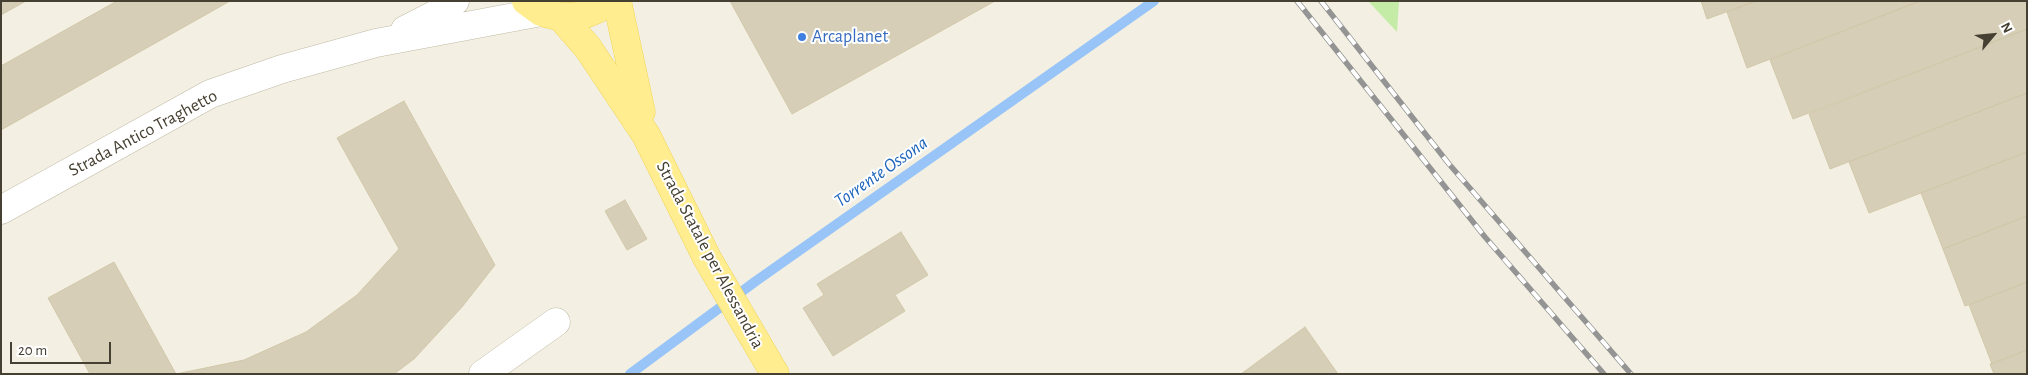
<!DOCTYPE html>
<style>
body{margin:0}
#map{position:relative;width:2028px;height:375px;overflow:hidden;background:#f3f0e3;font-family:"Alegreya Sans",sans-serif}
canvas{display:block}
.frame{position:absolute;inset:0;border:2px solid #464032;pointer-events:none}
.north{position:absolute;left:1968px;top:10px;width:50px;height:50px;-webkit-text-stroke:4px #fff;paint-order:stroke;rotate:62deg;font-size:14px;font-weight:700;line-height:20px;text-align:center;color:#464032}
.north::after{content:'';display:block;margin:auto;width:18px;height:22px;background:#464032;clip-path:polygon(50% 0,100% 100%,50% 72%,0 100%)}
.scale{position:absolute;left:10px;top:342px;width:101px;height:22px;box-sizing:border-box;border:2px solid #464032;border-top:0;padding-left:6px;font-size:15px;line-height:18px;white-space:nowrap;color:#464032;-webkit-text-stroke:4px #fff;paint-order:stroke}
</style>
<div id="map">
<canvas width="2028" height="375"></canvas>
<div class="frame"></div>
<div class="north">N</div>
<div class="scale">20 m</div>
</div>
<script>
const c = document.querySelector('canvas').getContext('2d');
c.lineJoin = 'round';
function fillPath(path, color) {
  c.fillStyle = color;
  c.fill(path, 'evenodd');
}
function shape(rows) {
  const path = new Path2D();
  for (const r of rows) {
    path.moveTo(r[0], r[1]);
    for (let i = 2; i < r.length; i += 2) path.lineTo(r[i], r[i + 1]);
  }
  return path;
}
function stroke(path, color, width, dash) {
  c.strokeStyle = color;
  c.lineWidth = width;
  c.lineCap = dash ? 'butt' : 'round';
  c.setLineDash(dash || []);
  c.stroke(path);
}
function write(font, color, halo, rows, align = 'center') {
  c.font = font + ' "Alegreya Sans",sans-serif';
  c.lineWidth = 4;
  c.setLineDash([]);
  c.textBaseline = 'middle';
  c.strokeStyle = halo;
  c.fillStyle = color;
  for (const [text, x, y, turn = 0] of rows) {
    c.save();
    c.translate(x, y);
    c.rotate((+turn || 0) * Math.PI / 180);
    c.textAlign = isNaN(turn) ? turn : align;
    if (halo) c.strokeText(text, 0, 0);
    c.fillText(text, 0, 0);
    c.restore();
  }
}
const green = shape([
 [1368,1,1399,1,1397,32]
]);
const stream = shape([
 [630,374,756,281,1154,1]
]);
const building = shape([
 [1,1,26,1,1,15,1,1],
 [117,1,230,1,1,130,1,66,117,1],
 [730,1,995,1,792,114,730,1],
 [1701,1,1756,1,1707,19,1701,1],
 [1756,1,1920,1,1747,68,1727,12,1756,1],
 [1920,1,2027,1,2027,29,1793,119,1770,60,1920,1],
 [2027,29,2027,93,1830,169,1809,114,2027,29],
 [2027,93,2027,152,1869,213,1849,162,2027,93],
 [404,101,495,265,462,307,414,359,394,374,90,374,48,298,114,262,176,374,244,360,306,332,357,295,399,249,337,138,404,101],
 [2027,152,2027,216,1943,249,1921,193,2027,152],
 [625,200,647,239,627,250,605,211,625,200],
 [2027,216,2027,282,1965,306,1943,249,2027,216],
 [901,232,928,275,895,295,905,311,833,356,803,308,824,295,817,284,901,232],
 [2027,282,2027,350,1992,364,1969,305,2027,282],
 [1305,327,1338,374,1241,374,1305,327],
 [2027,350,2027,374,1994,374,1990,364,2027,350]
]);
const minor = shape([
 [405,30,442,11,455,1],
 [1,210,210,94,282,69,376,43,541,12],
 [483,374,556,322]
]);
const major = shape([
 [526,1,541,12,561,17,580,16,597,9,607,1],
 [617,1,641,112],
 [561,17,588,48,646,135,707,258,775,374]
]);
const rail = shape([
 [1297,1,1485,237,1604,374],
 [1321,1,1449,164,1631,374]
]);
const markers = [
 [802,37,5,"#3f7fe0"]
];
const shopNames = [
 ["Arcaplanet",812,37]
];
const streetNames = [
 ["Strada Antico Traghetto",143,133,-28],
 ["Strada Statale per Alessandria",710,255,62]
];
const waterNames = [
 ["Torrente Ossona",881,172,-35]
];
fillPath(green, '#c4eca7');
stroke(stream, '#98c4f7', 10);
fillPath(building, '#d6ceb7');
stroke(building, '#d1c7a9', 1);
stroke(minor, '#c0baa4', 29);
stroke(major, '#f0d454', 29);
stroke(minor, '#fff', 28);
stroke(major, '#ffed90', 28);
stroke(rail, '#949494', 5.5);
stroke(rail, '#fff', 4, [11]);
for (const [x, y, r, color] of markers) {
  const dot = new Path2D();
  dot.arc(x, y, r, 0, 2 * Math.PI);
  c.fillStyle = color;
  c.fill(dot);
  stroke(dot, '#fff', 2);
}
write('18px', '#366cbe', '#fff', shopNames, 'left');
write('18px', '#464032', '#fff', streetNames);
write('italic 19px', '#2167bc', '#fff', waterNames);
</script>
